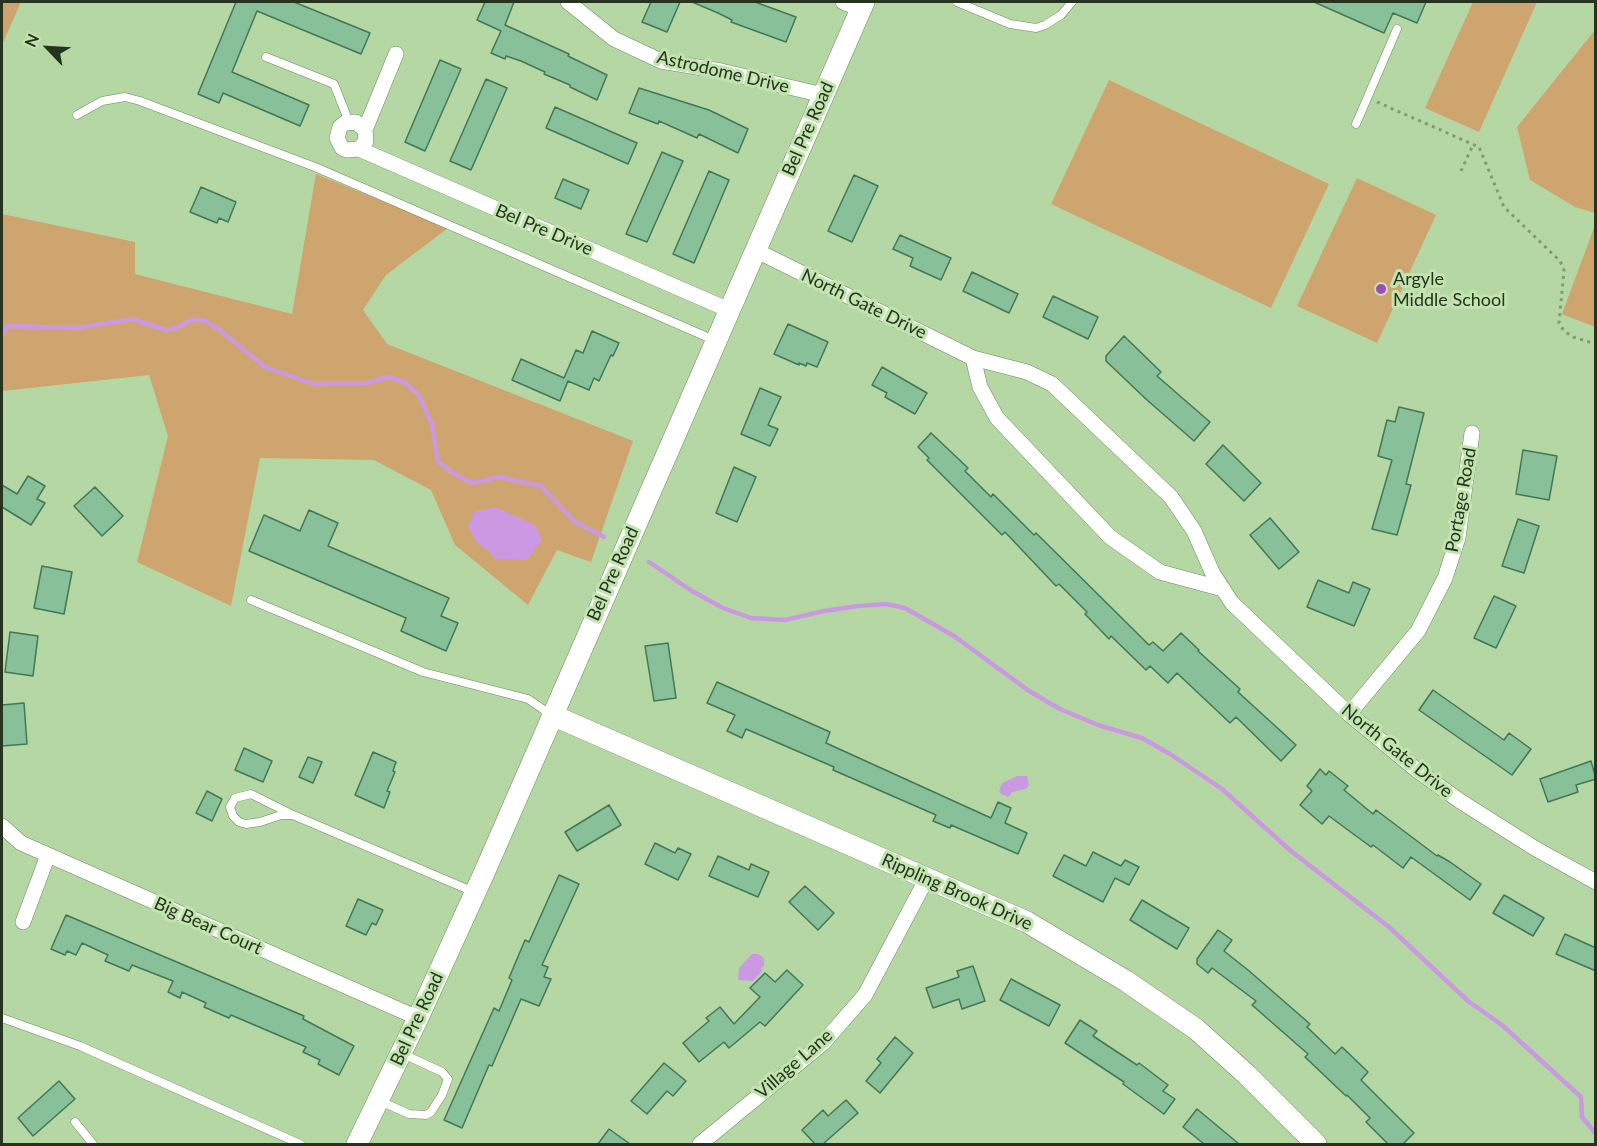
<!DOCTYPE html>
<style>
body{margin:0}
#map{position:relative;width:1597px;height:1146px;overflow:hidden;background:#b5d7a3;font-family:Lato,sans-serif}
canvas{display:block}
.frame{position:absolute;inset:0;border:3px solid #26331f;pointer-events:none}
.north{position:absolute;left:18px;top:18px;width:60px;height:60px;-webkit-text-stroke:4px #c2e4af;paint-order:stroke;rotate:295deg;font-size:16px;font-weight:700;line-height:24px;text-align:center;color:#26331f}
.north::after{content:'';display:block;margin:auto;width:21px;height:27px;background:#26331f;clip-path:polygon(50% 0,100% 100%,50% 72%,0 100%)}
</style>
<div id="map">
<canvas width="1597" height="1146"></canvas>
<div class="frame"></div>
<div class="north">N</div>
</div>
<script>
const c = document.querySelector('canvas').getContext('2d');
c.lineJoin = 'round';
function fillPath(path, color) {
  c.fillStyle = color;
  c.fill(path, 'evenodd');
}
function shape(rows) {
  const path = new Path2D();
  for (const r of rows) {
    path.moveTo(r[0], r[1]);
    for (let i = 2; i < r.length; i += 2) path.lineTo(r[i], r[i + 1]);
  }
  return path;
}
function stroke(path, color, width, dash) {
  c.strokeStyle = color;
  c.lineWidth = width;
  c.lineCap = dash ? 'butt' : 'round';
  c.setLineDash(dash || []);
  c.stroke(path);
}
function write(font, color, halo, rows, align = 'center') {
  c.font = font + ' Lato,sans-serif';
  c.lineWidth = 6;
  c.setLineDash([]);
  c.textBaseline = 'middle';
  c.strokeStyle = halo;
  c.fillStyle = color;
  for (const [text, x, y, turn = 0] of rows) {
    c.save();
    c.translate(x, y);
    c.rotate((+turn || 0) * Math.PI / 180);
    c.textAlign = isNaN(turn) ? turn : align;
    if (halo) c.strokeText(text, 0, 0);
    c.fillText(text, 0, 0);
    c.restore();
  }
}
const green = shape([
 [2,2,21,2,2,45],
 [1473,2,1537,2,1479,132,1425,108],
 [1595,30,1595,213,1575,207,1530,180,1517,127],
 [1109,80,1329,184,1271,308,1051,204],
 [316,174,448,228,386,275,363,310,387,344,633,441,591,562,557,550,528,605,455,545,431,490,374,460,260,458,231,606,137,562,168,436,149,375,2,391,2,214,135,242,135,274,292,314],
 [1357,178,1436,215,1377,343,1297,306],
 [1595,225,1595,327,1562,314]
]);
const water = shape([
 [495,507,535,525,542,540,527,560,497,559,476,541,468,527,474,512],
 [1017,776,1027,776,1029,785,1026,789,1012,792,1009,797,1001,794,999,791,1002,783],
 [752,954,758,954,764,958,764,965,761,969,762,971,753,981,738,980,739,968]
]);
const stream = shape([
 [2,335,7,326,78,328,132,319,166,330,177,328,191,320,203,320,217,328,265,367,299,379,314,384,367,383,388,377,404,382,419,395,432,424,438,462,453,473,472,483,499,477,541,486,574,521,604,537],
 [649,562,692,591,723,608,751,618,785,620,824,611,858,606,886,604,905,608,954,636,1029,691,1060,709,1098,725,1142,738,1170,754,1222,789,1291,851,1389,927,1468,1001,1502,1025,1581,1097,1582,1117,1596,1134]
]);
const building = shape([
 [236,2,294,2,370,33,361,54,257,11,232,72,309,105,300,126,223,93,219,103,198,94,236,2],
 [485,2,514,2,505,25,569,54,568,56,607,75,597,100,570,87,570,85,544,74,545,72,521,61,506,56,505,59,491,53,501,31,477,20,485,2],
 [651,2,680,2,667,32,642,22,651,2],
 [692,2,755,2,796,17,786,42,731,22,732,20,718,13,692,2],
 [1314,2,1426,2,1417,23,1393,13,1384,33,1314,2],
 [440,60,461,69,425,151,405,142,440,60],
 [486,79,507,88,471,170,450,161,486,79],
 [639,88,709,110,748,129,738,153,699,134,697,138,659,121,658,124,629,113,639,88],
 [555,107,637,143,628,164,546,128,555,107],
 [662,152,683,161,647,242,626,234,662,152],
 [709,171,729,180,694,263,673,254,709,171],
 [854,175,878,186,852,242,828,231,854,175],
 [563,179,589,190,581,209,555,198,563,179],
 [201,187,236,202,228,222,219,218,217,223,190,212,201,187],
 [900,235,951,258,941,280,910,266,913,258,893,249,900,235],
 [972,272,1018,294,1009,313,963,291,972,272],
 [1053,296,1098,317,1088,339,1043,317,1053,296],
 [788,324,828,342,817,367,807,363,806,366,799,363,799,365,774,354,788,324],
 [592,331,619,343,613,356,611,355,599,381,594,378,589,390,568,381,560,401,512,380,521,359,564,378,576,350,583,353,592,331],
 [1124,336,1161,372,1157,376,1210,422,1194,441,1147,400,1106,361,1106,356,1124,336],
 [882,367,927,393,915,414,885,397,887,393,872,385,882,367],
 [760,388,781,397,768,425,778,429,770,446,741,434,760,388],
 [1399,407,1424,413,1406,484,1411,485,1397,535,1372,529,1392,460,1378,456,1387,420,1395,422,1399,407],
 [931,433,968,468,965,471,991,497,993,494,1034,535,1036,533,1149,645,1153,642,1163,651,1181,633,1199,650,1198,651,1240,689,1238,692,1296,745,1281,761,1236,717,1230,723,1177,673,1168,683,1150,666,1146,670,1111,636,1109,639,1085,614,1087,612,1059,584,1056,586,1005,532,1002,535,927,460,929,458,918,447,931,433],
 [1223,445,1261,483,1244,501,1206,464,1223,445],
 [1523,450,1557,456,1549,500,1516,494,1523,450],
 [734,467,756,477,737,522,716,513,734,467],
 [28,476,45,486,37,499,45,503,31,525,2,507,2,485,17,494,28,476],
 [95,487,123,516,102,536,74,506,95,487],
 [309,510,338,523,328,546,449,598,441,616,458,623,446,651,401,631,406,618,249,551,264,515,300,531,309,510],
 [1270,518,1299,552,1279,569,1250,535,1270,518],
 [1518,519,1539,526,1524,573,1502,566,1518,519],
 [42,566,72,572,64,614,34,608,42,566],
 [1318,580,1349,593,1353,582,1370,589,1354,626,1307,607,1318,580],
 [1494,596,1516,606,1496,648,1474,638,1494,596],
 [10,632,38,636,33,676,5,672,10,632],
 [668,643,676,698,654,701,645,646,668,643],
 [717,682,830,732,826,743,991,818,998,802,1011,808,1005,823,1027,833,1018,854,951,825,950,828,933,821,936,815,833,770,834,767,746,729,742,738,727,731,735,715,707,703,717,682],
 [1433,690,1504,740,1509,733,1531,749,1512,775,1419,710,1433,690],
 [24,703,27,744,2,746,2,705,24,703],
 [244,748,272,761,263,782,235,770,244,748],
 [373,752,396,762,393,771,395,772,387,791,390,792,384,808,355,795,373,752],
 [308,757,322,762,313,783,299,777,308,757],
 [1591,761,1596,779,1576,785,1578,792,1548,802,1540,779,1591,761],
 [1320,769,1326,775,1329,771,1348,786,1344,790,1373,814,1376,810,1437,856,1438,855,1450,862,1481,884,1470,900,1411,857,1403,868,1373,845,1371,847,1329,816,1322,824,1300,805,1312,791,1307,786,1320,769],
 [207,791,222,799,212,821,196,813,207,791],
 [609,805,621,825,577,851,565,832,609,805],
 [655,843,675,853,678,848,691,854,678,880,645,864,655,843],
 [1093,852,1121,866,1125,860,1139,867,1129,885,1115,878,1103,902,1053,876,1064,855,1086,866,1093,852],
 [718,856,749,870,751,864,769,872,758,897,709,876,718,856],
 [559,875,579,884,542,965,548,967,544,977,551,979,539,1006,521,999,492,1066,489,1065,462,1128,444,1120,494,1008,499,1011,512,980,509,978,525,940,529,942,559,875],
 [805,886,834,913,818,930,789,902,805,886],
 [1504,895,1544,918,1533,936,1493,913,1504,895],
 [358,899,383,910,376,925,372,923,366,935,346,926,358,899],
 [1142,900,1189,928,1177,949,1130,920,1142,900],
 [66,915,304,1016,303,1019,354,1046,339,1075,318,1064,320,1060,303,1052,306,1047,231,1015,229,1018,204,1007,206,1003,182,992,180,998,168,992,173,981,132,965,129,971,105,961,108,955,82,943,76,955,67,951,65,955,51,949,66,915],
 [1218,930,1232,940,1224,951,1248,970,1310,1024,1307,1027,1335,1054,1342,1047,1368,1072,1361,1080,1414,1133,1403,1144,1388,1144,1366,1122,1370,1118,1347,1095,1346,1096,1305,1057,1308,1054,1252,1005,1256,1001,1212,968,1208,973,1197,964,1197,959,1218,930],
 [1565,934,1596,948,1596,971,1556,954,1565,934],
 [973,966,985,1001,962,1009,959,999,933,1008,926,988,959,977,957,971,973,966],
 [787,970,803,985,765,1026,760,1022,729,1048,724,1042,699,1062,683,1043,709,1021,706,1018,720,1007,734,1024,760,997,750,988,765,973,775,982,787,970],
 [1011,979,1060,1005,1049,1026,1000,1000,1011,979],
 [1080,1020,1097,1031,1093,1036,1137,1065,1139,1063,1168,1085,1163,1091,1175,1099,1164,1114,1123,1084,1124,1082,1065,1043,1080,1020],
 [895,1037,913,1053,880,1093,866,1081,881,1063,877,1059,895,1037],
 [664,1063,686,1081,673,1096,667,1091,647,1114,631,1101,664,1063],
 [59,1081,75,1099,33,1136,18,1118,59,1081],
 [846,1100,858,1113,823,1144,815,1144,802,1130,823,1110,828,1116,846,1100],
 [1197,1109,1239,1144,1204,1144,1183,1127,1197,1109],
 [609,1129,630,1144,598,1144,609,1129]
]);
const path = shape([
 [1377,102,1479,147,1504,207,1560,261,1564,270,1559,323,1564,331,1573,337,1596,344],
 [1461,171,1473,145]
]);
const lane = shape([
 [957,2,1010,24,1036,28,1045,25,1061,15,1072,2],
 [266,57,334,84,349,122],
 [77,115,102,101,125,97,140,101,315,167,714,340],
 [1356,124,1397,29],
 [251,600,423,672,528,699,550,714],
 [293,815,251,794,235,798,230,807,233,816,239,822,246,824,260,822,281,815,293,815,474,892],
 [2,1018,80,1046,300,1144],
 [380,1101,409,1114,426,1115,431,1112,442,1095,448,1079,442,1072,403,1054],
 [75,1122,93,1144]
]);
const street = shape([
 [568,2,614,39,661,61,721,71,823,95],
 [843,2,861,9],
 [365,130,396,54],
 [359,149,366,141,365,130,356,122,345,123,340,127,337,138,342,148,347,150,359,149,729,310],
 [755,250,973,358,1027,372,1052,384,1171,497,1194,531,1213,574,1232,603,1349,714,1418,771,1460,801,1536,849,1596,882],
 [973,358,980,387,997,418,1110,537,1160,572,1223,589],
 [1349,714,1418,631,1445,578,1458,538,1472,433],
 [2,826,21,843,48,855,418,1018],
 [23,922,48,855],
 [700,1144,823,1043,865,995,927,878]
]);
const secondary = shape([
 [552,715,1027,922,1126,981,1196,1029,1246,1074,1316,1144],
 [357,1144,418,1018,485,871,864,2]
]);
const markers = [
 [1381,289,6,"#9b4cbd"]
];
const streetNames = [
 ["Astrodome Drive",723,72,13],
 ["Bel Pre Road",808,129,-66],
 ["Bel Pre Drive",544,230,23],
 ["North Gate Drive",864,304,26],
 ["Portage Road",1461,500,-80],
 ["Bel Pre Road",613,574,-66],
 ["North Gate Drive",1397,751,39],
 ["Rippling Brook Drive",957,892,24],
 ["Big Bear Court",208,926,24],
 ["Bel Pre Road",417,1019,-65],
 ["Village Lane",794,1064,-41]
];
const poiNames = [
 ["Argyle",1393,279],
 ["Middle School",1393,300]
];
fillPath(green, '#cea56e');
fillPath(water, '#cb99e2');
stroke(stream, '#cb99e2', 4.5);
fillPath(building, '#88c09a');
stroke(building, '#427856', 1.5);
stroke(lane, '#6b8b5a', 9);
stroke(street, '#6b8b5a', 16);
stroke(secondary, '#6b8b5a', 22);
stroke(path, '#809a72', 3, [3, 4.5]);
stroke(lane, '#fff', 8);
stroke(street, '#fff', 15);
stroke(secondary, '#fff', 21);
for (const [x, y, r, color] of markers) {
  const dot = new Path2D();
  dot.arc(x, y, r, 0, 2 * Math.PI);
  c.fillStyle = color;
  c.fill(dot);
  stroke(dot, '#c2e4af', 2);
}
write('18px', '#26331f', '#c2e4af', streetNames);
write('18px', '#26331f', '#c2e4af', poiNames, 'left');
</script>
